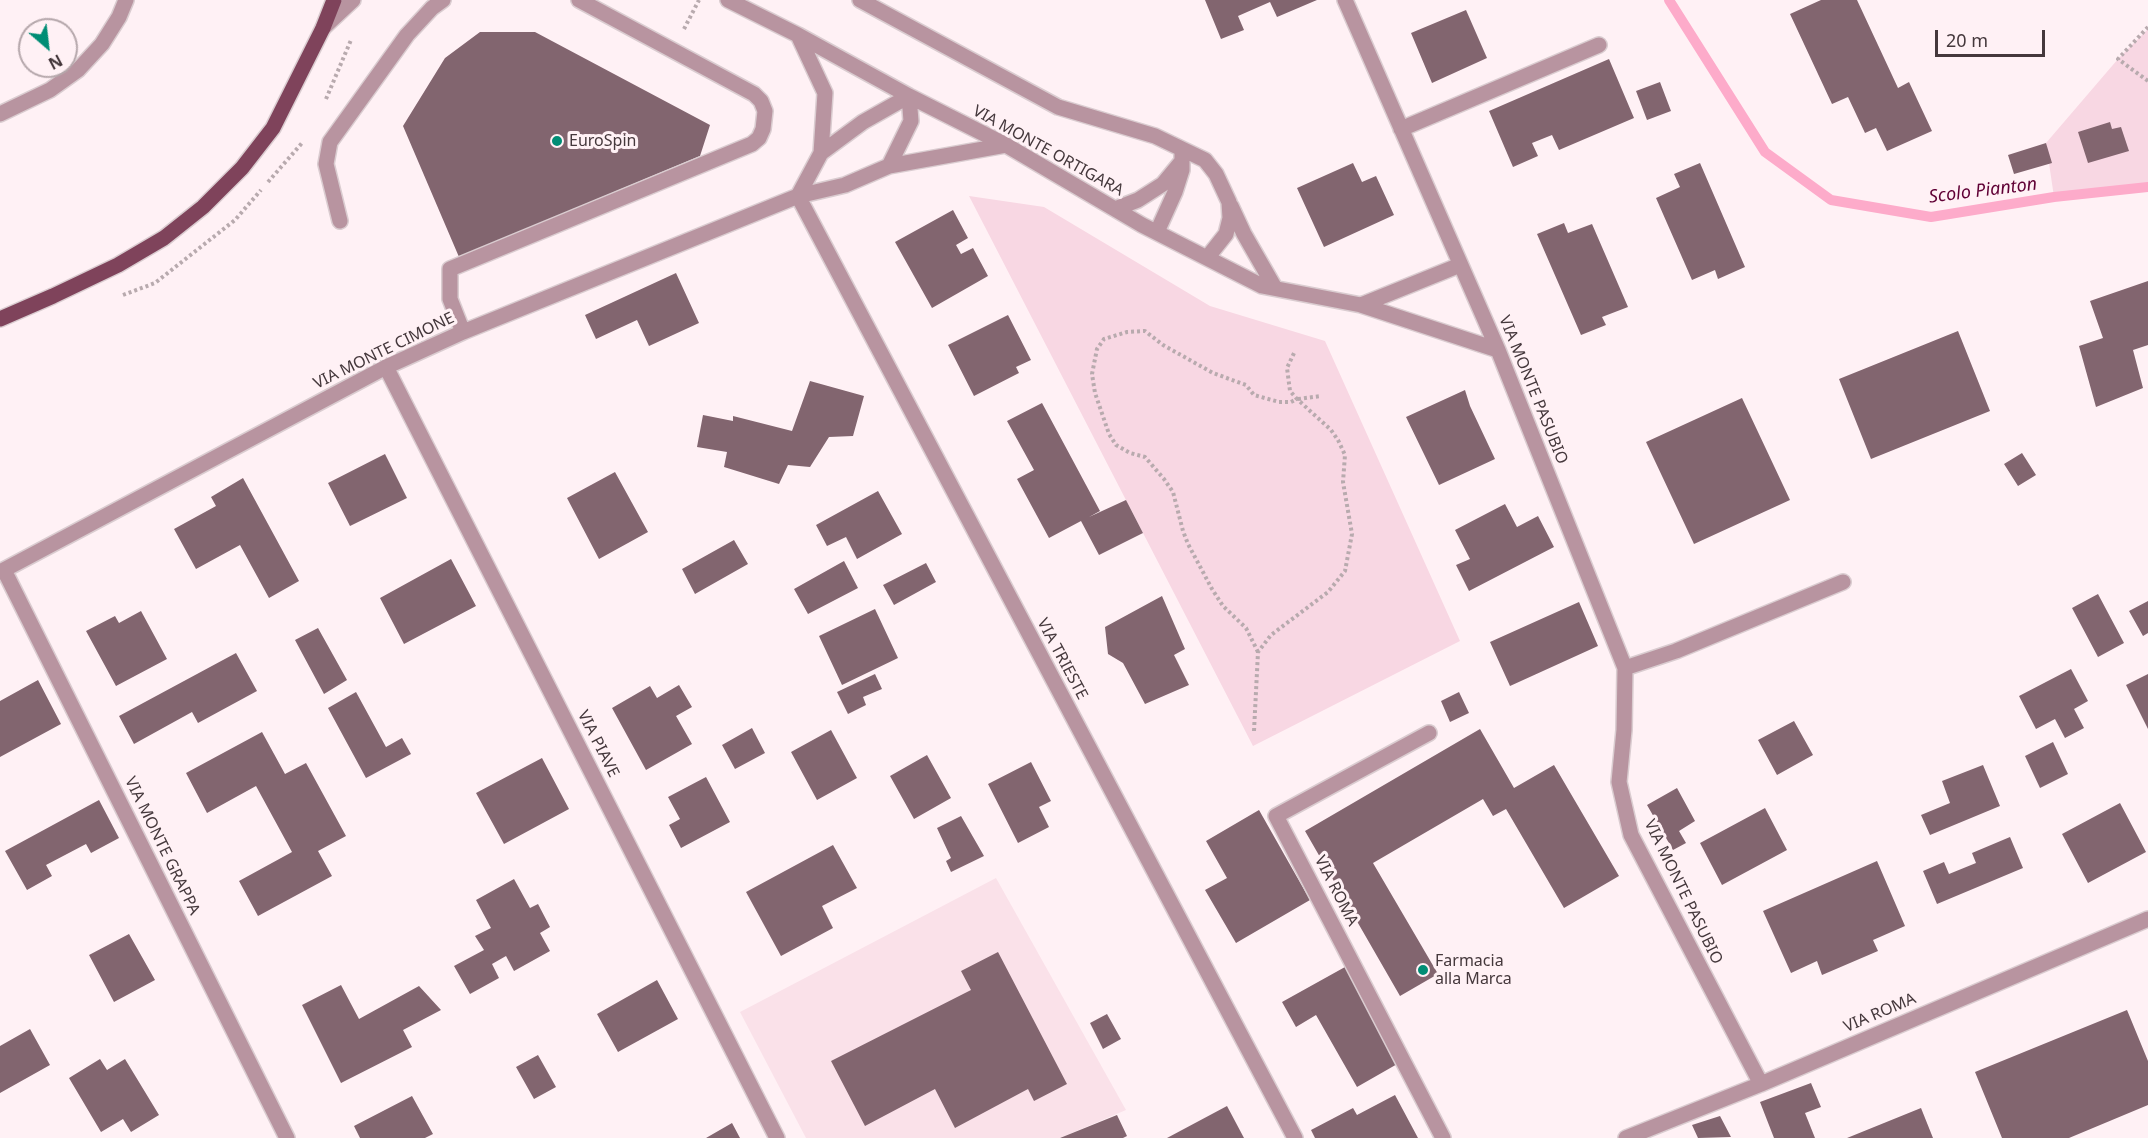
<!DOCTYPE html>
<style>
body{margin:0}
#map{position:relative;width:2148px;height:1138px;overflow:hidden;background:#fff1f5;font-family:"Noto Sans",sans-serif}
canvas{display:block}
.north{position:absolute;left:18px;top:18px;width:60px;height:60px;box-sizing:border-box;background:#fff1f5;border:2px solid #b5a7ab;border-radius:50%;rotate:152deg;font-size:16px;font-weight:700;line-height:24px;text-align:center;color:#45383c}
.north::after{content:'';display:block;margin:auto;width:21px;height:27px;background:#008d75;clip-path:polygon(50% 0,100% 100%,50% 72%,0 100%)}
.scale{position:absolute;left:1935px;top:30px;width:110px;height:27px;box-sizing:border-box;border:3px solid #45383c;border-top:0;padding-left:8px;font-size:18px;line-height:21px;white-space:nowrap;color:#45383c;-webkit-text-stroke:4px #fff1f5;paint-order:stroke}
</style>
<div id="map">
<canvas width="2148" height="1138"></canvas>
<div class="north">N</div>
<div class="scale">20 m</div>
</div>
<script>
const c = document.querySelector('canvas').getContext('2d');
c.lineJoin = 'round';
function fillPath(path, color) {
  c.fillStyle = color;
  c.fill(path, 'evenodd');
}
function shape(rows) {
  const path = new Path2D();
  for (const r of rows) {
    path.moveTo(r[0], r[1]);
    for (let i = 2; i < r.length; i += 2) path.lineTo(r[i], r[i + 1]);
  }
  return path;
}
function stroke(path, color, width, dash) {
  c.strokeStyle = color;
  c.lineWidth = width;
  c.lineCap = dash ? 'butt' : 'round';
  c.setLineDash(dash || []);
  c.stroke(path);
}
function write(font, color, halo, rows, align = 'center') {
  c.font = font + ' "Noto Sans",sans-serif';
  c.lineWidth = 6;
  c.setLineDash([]);
  c.textBaseline = 'middle';
  c.strokeStyle = halo;
  c.fillStyle = color;
  for (const [text, x, y, turn = 0] of rows) {
    c.save();
    c.translate(x, y);
    c.rotate((+turn || 0) * Math.PI / 180);
    c.textAlign = isNaN(turn) ? turn : align;
    if (halo) c.strokeText(text, 0, 0);
    c.fillText(text, 0, 0);
    c.restore();
  }
}
const built = shape([
 [996,878,1126,1110,1060,1138,806,1138,740,1012]
]);
const green = shape([
 [2148,29,2148,187,2054,197,2046,143,2118,59],
 [969,196,1044,207,1210,306,1325,341,1460,641,1253,746]
]);
const stream = shape([
 [1669,0,1765,152,1831,200,1931,217,2054,197,2148,187]
]);
const building = shape([
 [1205,0,1317,0,1277,17,1270,2,1238,16,1244,30,1221,39],
 [1821,0,1857,0,1898,88,1909,82,1932,131,1887,151,1876,128,1865,133,1848,97,1832,104,1790,14],
 [1466,10,1487,58,1432,83,1411,33],
 [480,32,535,32,710,125,700,156,459,257,403,126,445,58],
 [1609,59,1634,118,1559,150,1552,135,1532,143,1538,156,1513,167,1489,111],
 [1660,82,1671,111,1647,120,1636,91],
 [2110,122,2112,129,2121,127,2129,151,2088,163,2078,132],
 [2046,143,2052,163,2014,174,2008,155],
 [1353,163,1362,182,1376,176,1394,215,1324,247,1297,188],
 [1700,163,1745,267,1718,279,1715,270,1692,280,1656,198,1680,187,1674,174],
 [953,210,968,238,956,245,961,254,973,248,988,276,932,308,895,242],
 [1564,223,1568,233,1592,224,1628,307,1602,317,1606,325,1581,335,1537,234],
 [676,273,699,323,649,346,637,320,596,339,585,315],
 [2148,281,2148,345,2133,350,2143,388,2096,407,2079,346,2103,338,2090,301],
 [1008,315,1031,360,1016,367,1019,373,974,396,948,345],
 [1958,331,1990,411,1871,459,1839,379],
 [810,381,864,396,853,436,829,437,810,467,788,465,779,484,724,467,727,452,697,447,703,415,733,421,733,416,792,431],
 [1465,390,1470,406,1495,459,1439,485,1406,417],
 [1742,398,1790,500,1694,544,1646,442],
 [1042,403,1100,511,1089,517,1126,500,1143,533,1099,555,1081,521,1049,538,1017,479,1034,470,1007,421],
 [2022,453,2036,475,2018,486,2004,464],
 [385,454,407,498,350,526,328,483],
 [615,472,648,532,599,559,567,498],
 [243,478,299,581,269,598,240,545,196,569,174,529,216,506,211,497],
 [878,491,902,534,857,559,846,537,827,546,816,525],
 [1505,504,1517,527,1538,516,1554,547,1469,591,1456,565,1470,559,1455,530],
 [734,540,748,564,695,594,682,569],
 [451,559,476,606,404,644,380,598],
 [844,561,858,588,808,614,794,589],
 [926,563,936,582,894,605,883,585],
 [2098,594,2124,643,2098,657,2072,608],
 [1162,596,1185,649,1174,655,1189,685,1145,704,1123,663,1108,654,1105,627],
 [2148,601,2148,633,2143,636,2129,611],
 [1579,602,1598,646,1510,686,1490,642],
 [875,609,898,658,842,685,819,636],
 [141,611,167,659,116,686,86,631,115,616,119,623],
 [318,628,347,680,324,694,295,640],
 [236,653,257,691,198,723,192,712,134,744,119,716],
 [2071,669,2088,701,2074,709,2084,728,2065,738,2055,719,2036,729,2019,696],
 [875,674,882,689,863,697,866,705,848,714,837,692],
 [2148,674,2148,729,2126,685],
 [38,680,61,724,0,757,0,701],
 [679,685,692,707,676,716,692,744,646,770,612,708,650,686,657,698],
 [356,692,386,747,402,738,411,754,366,778,328,708],
 [1459,692,1469,713,1450,722,1441,701],
 [1794,721,1813,755,1777,775,1758,740],
 [752,728,765,753,735,769,722,745],
 [1480,729,1514,788,1554,765,1619,876,1564,908,1506,809,1493,816,1483,799,1373,863,1438,974,1400,996,1305,831],
 [831,730,857,778,817,800,791,752],
 [262,732,285,774,306,763,346,836,318,851,332,876,258,916,239,881,292,852,256,786,207,813,186,773],
 [2053,742,2068,774,2040,788,2025,756],
 [927,755,951,798,914,819,890,776],
 [542,758,569,809,504,844,476,793],
 [1031,762,1051,801,1039,807,1049,827,1018,843,988,784],
 [1983,765,2000,806,1930,835,1921,815,1950,803,1942,781],
 [706,777,730,822,681,848,669,825,680,819,668,797],
 [1677,788,1695,821,1679,831,1686,843,1673,850,1647,805],
 [99,800,119,838,91,853,86,844,46,865,52,876,27,890,5,851],
 [2120,803,2146,852,2088,883,2062,834],
 [1765,808,1787,850,1722,885,1700,843],
 [1259,810,1310,900,1236,943,1205,890,1227,878,1206,841],
 [961,816,984,856,951,872,946,861,951,858,937,828],
 [2010,837,2023,868,1937,904,1923,871,1944,862,1949,874,1976,863,1972,853],
 [833,845,857,888,822,906,833,928,781,956,746,892],
 [1877,861,1905,926,1873,940,1878,951,1822,975,1817,961,1791,973,1763,911],
 [514,879,530,908,538,904,550,927,540,933,550,951,514,971,506,956,492,964,499,978,470,994,454,966,484,950,475,936,491,928,476,900],
 [129,934,155,980,114,1002,89,955],
 [998,952,1067,1084,1034,1101,1028,1089,955,1128,935,1089,865,1126,831,1061,971,990,961,971],
 [1345,967,1399,1063,1357,1087,1316,1015,1296,1027,1282,1002],
 [657,980,678,1019,618,1052,597,1014],
 [341,985,359,1019,419,986,441,1010,403,1030,412,1047,341,1083,302,1005],
 [2127,1010,2148,1061,2148,1105,2069,1138,2002,1138,1975,1072],
 [1107,1014,1121,1039,1103,1049,1090,1023],
 [30,1029,50,1065,0,1093,0,1046],
 [538,1055,556,1087,534,1099,516,1067],
 [100,1059,107,1070,125,1059,159,1115,131,1132,123,1119,101,1132,69,1078],
 [1811,1083,1821,1107,1805,1113,1815,1138,1774,1138,1760,1102],
 [1395,1095,1418,1138,1315,1138,1311,1130,1353,1108,1357,1115],
 [412,1096,433,1134,425,1138,360,1138,354,1126],
 [1227,1106,1244,1138,1167,1138],
 [1921,1108,1933,1138,1847,1138],
 [1117,1115,1127,1136,1123,1138,1060,1138],
 [1720,1116,1731,1137,1698,1138,1692,1125],
 [732,1123,740,1138,706,1138]
]);
const path = shape([
 [2148,27,2118,59,2148,81],
 [684,29,699,0],
 [326,99,351,40],
 [268,182,302,143],
 [123,295,155,283,235,220,261,190],
 [1298,399,1321,396],
 [1258,652,1246,628,1223,606,1212,589,1188,544,1183,531,1173,492,1164,479,1145,457,1130,453,1116,445,1109,434,1095,393,1092,374,1097,349,1104,339,1127,332,1145,331,1163,345,1213,373,1246,385,1254,395,1279,402,1291,402,1297,399,1290,391,1287,368,1294,353],
 [1254,731,1258,652,1271,635,1328,592,1345,571,1352,534,1343,482,1345,455,1338,440,1331,430,1297,399]
]);
const minor = shape([
 [728,0,798,35,909,96,1006,145,1142,225,1262,286,1361,305,1498,350],
 [860,0,1058,107,1155,136,1182,149],
 [1345,0,1498,350,1625,668,1624,730,1619,782,1631,835,1761,1084],
 [323,28,353,0],
 [798,35,825,93,821,153],
 [0,114,50,90,78,70,102,44,119,17,126,0],
 [1401,129,1599,45],
 [798,196,1295,1138],
 [798,196,821,153,863,122,909,96,911,121,889,166],
 [1231,206,1244,234,1275,288],
 [1115,209,1138,200,1163,184,1182,161],
 [340,221,326,164,330,142,407,35,432,8,443,0],
 [1157,232,1175,192,1182,170,1182,149,1205,160,1216,174,1229,202,1230,218,1226,234,1207,258],
 [1361,305,1460,265],
 [463,332,450,299,450,269,752,144,759,138,763,129,765,111,761,101,754,94,579,0],
 [386,367,777,1138],
 [4,570,287,1138],
 [0,572,386,367,463,332,798,196,845,185,889,166,1006,145],
 [1625,668,1676,651,1843,582],
 [1429,733,1276,816,1443,1138],
 [1626,1138,1761,1084,2148,919]
]);
const major = shape([
 [0,319,53,296,118,265,164,238,203,207,242,168,273,128,323,28,334,0]
]);
const markers = [
 [557,141,6,"#008d75"],
 [1423,970,6,"#008d75"]
];
const poiNames = [
 ["EuroSpin",569,141],
 ["Farmacia",1435,961],
 ["alla Marca",1435,979]
];
const streetNames = [
 ["VIA MONTE ORTIGARA",1048,151,29],
 ["VIA MONTE CIMONE",384,351,-26],
 ["VIA MONTE PASUBIO",1533,390,68],
 ["VIA TRIESTE",1062,659,62],
 ["VIA PIAVE",598,744,63],
 ["VIA MONTE GRAPPA",162,846,64],
 ["VIA ROMA",1336,891,63],
 ["VIA MONTE PASUBIO",1683,892,64],
 ["VIA ROMA",1880,1013,-23]
];
const waterNames = [
 ["Scolo Pianton",1983,191,-7]
];
fillPath(built, '#fae1e9');
fillPath(green, '#f8d7e3');
stroke(stream, '#fdabca', 10);
fillPath(building, '#82656f');
stroke(minor, '#daccd0', 18);
stroke(major, '#daccd0', 18);
stroke(path, '#b8aaae', 4, [3, 3]);
stroke(minor, '#b894a0', 15);
stroke(major, '#7f435b', 15);
for (const [x, y, r, color] of markers) {
  const dot = new Path2D();
  dot.arc(x, y, r, 0, 2 * Math.PI);
  c.fillStyle = color;
  c.fill(dot);
  stroke(dot, '#fff1f5', 2);
}
write('16px', '#45383c', '#fff1f5', poiNames, 'left');
write('16px', '#45383c', '#fff1f5', streetNames);
write('italic 18px', '#600035', '#fff1f5', waterNames);
</script>
